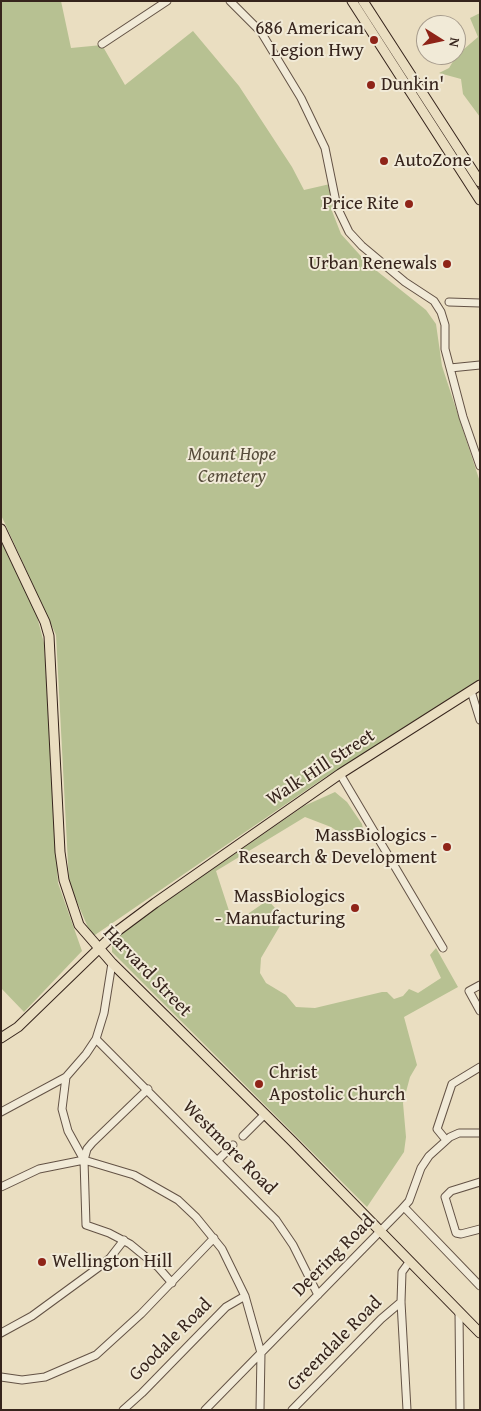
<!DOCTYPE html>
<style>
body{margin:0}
#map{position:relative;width:481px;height:1411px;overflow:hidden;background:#eadec1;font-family:"Gentium Book Plus",serif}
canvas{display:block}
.frame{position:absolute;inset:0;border:2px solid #36241c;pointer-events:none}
.north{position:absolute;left:416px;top:15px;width:50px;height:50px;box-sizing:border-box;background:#f1ead7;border:1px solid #a69b8c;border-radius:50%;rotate:100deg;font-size:14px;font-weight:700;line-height:20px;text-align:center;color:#36241c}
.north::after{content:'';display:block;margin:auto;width:18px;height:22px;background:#8f2418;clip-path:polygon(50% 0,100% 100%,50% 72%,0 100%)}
</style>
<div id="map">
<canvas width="481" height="1411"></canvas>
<div class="frame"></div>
<div class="north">N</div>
</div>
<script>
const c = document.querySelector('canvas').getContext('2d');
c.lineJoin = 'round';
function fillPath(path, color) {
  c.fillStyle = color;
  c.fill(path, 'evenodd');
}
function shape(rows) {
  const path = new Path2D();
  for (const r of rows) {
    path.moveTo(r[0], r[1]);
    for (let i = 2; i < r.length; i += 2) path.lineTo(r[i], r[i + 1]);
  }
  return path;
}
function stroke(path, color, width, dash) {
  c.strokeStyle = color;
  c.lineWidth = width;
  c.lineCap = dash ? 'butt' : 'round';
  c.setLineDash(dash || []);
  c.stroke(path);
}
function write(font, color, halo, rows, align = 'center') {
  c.font = font + ' "Gentium Book Plus",serif';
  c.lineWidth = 4;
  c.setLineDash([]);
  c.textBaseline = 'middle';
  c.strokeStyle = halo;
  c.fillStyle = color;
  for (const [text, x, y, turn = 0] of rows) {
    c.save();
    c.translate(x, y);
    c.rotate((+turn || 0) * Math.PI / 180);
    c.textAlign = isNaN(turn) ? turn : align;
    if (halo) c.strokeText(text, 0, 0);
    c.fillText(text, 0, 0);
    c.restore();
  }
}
const green = shape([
 [1,1,61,1,71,48,102,45,125,85,193,31,239,86,292,167,304,190,330,184,332,211,341,234,368,264,426,310,436,324,442,366,480,482,480,679,324,778,92,937,69,883,56,635,1,515],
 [480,13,480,117,463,94,461,79,439,73,449,68,457,55,478,37,470,18],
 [1,541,36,613,44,643,58,883,82,951,24,1012,1,988],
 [335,792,347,802,362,824,364,834,361,837,340,833,331,827,305,817,216,871,231,917,239,920,268,900,281,915,284,919,261,958,260,973,266,983,286,995,296,1007,315,1008,382,992,387,992,394,999,403,996,409,989,418,993,441,978,430,955,436,948,458,987,404,1017,417,1065,410,1077,403,1103,406,1137,404,1152,367,1207,112,952,112,939,304,806]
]);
const minor = shape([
 [230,1,261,32,301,98,325,148,337,207,349,232,362,246,405,282,434,301,441,312,445,325,445,349,463,417,480,466],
 [102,44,167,1],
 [449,302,480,303],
 [450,368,480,365],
 [471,691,480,720],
 [340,774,443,948],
 [480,985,469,991,480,1011],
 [96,1039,276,1220,293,1245,318,1295],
 [66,1077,62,1109,68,1131,84,1160,86,1225,109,1233,130,1244,158,1267,172,1283],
 [1,1112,66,1077,86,1054,96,1039,104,1013,112,963],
 [243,1136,265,1114],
 [446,1140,437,1129,452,1084,480,1067],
 [84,1160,87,1149,92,1143,148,1089],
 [218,1160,233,1145],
 [480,1182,451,1191,445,1197,456,1233,461,1234,480,1229],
 [1,1187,39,1169,84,1160,134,1175,178,1200,196,1217,222,1249,245,1296,261,1353,260,1410],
 [404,1207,480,1286],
 [459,1312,460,1410],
 [1,1333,32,1316,99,1267,110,1258,124,1240],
 [1,1377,22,1380,45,1377,96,1355,141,1314,214,1238],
 [123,1410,142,1393,226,1307,245,1296],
 [205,1410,400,1211,409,1201,421,1168,429,1156,450,1137,459,1133,480,1133],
 [292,1410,381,1319,401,1302],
 [407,1410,401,1302,402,1272,410,1261]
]);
const major = shape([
 [352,1,480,200],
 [363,1,480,182],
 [1,529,45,622,49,636,60,852,64,880,79,925,112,963,292,1141,480,1333],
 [1,1038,18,1027,116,932,155,903,340,774,480,685]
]);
const markers = [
 [374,40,5,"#8f2418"],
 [371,85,5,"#8f2418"],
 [384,161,5,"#8f2418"],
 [409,204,5,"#8f2418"],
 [447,264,5,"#8f2418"],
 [447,847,5,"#8f2418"],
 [355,908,5,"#8f2418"],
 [259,1084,5,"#8f2418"],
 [42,1262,5,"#8f2418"]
];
const poiNames = [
 ["686 American",364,29],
 ["Legion Hwy",364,51],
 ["Dunkin'",381,85,"left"],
 ["AutoZone",394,161,"left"],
 ["Price Rite",399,204],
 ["Urban Renewals",437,264],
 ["MassBiologics -",437,836],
 ["Research & Development",437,858],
 ["MassBiologics",345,897],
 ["- Manufacturing",345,919],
 ["Christ",269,1073,"left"],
 ["Apostolic Church",269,1095,"left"],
 ["Wellington Hill",52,1262,"left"]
];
const parkNames = [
 ["Mount Hope",232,455],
 ["Cemetery",232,477]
];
const streetNames = [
 ["Walk Hill Street",321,768,-33],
 ["Harvard Street",147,972,46],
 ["Westmore Road",229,1148,45],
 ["Deering Road",334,1256,-45],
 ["Goodale Road",171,1340,-45],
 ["Greendale Road",335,1344,-45]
];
fillPath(green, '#b7c192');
stroke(minor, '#635245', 9);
stroke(major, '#36241c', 11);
stroke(minor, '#f1ead7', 7);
stroke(major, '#eadec1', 9);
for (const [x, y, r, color] of markers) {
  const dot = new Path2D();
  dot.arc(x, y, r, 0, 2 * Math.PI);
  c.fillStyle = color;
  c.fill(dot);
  stroke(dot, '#f1ead7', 2);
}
write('19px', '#36241c', '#f1ead7', poiNames, 'right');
write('italic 19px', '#564b3a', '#f1ead7', parkNames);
write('19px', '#36241c', '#f1ead7', streetNames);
</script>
